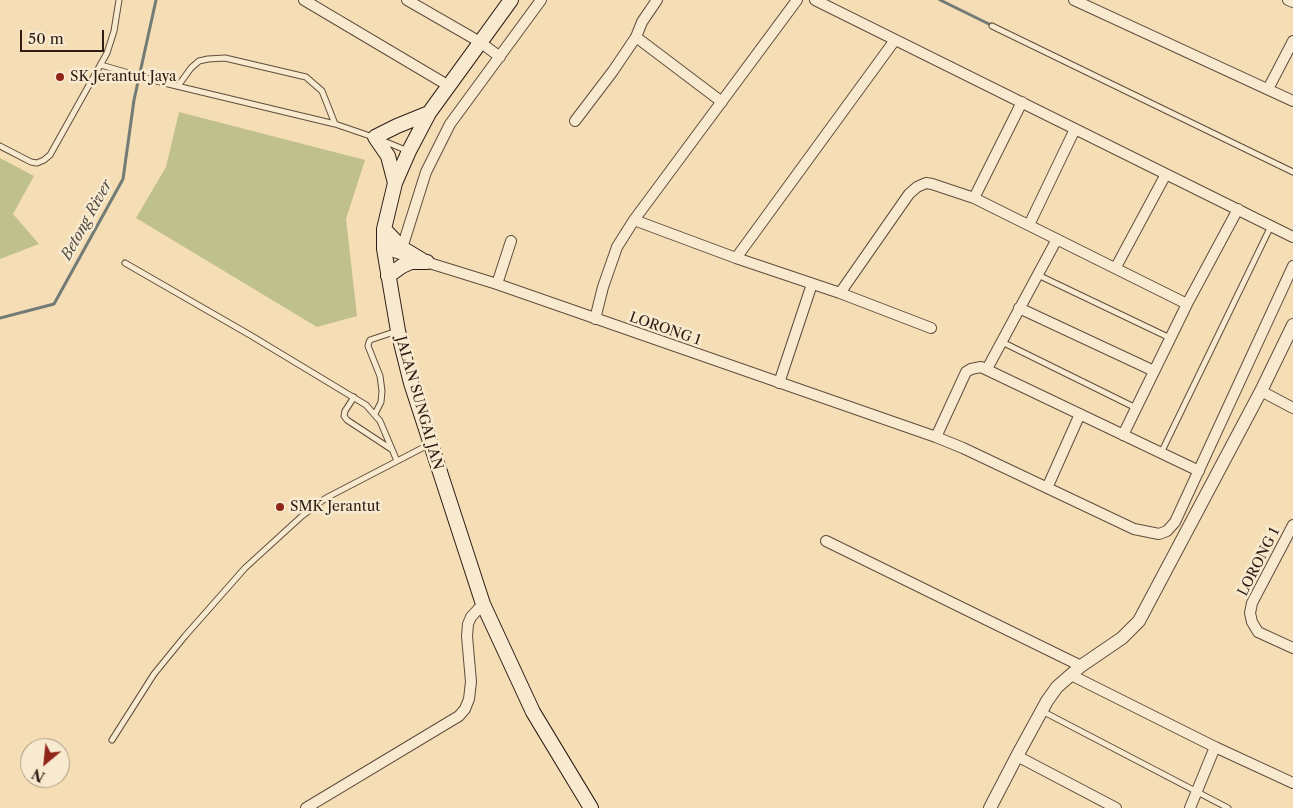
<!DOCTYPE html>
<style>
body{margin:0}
#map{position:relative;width:1293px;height:808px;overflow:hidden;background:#f5deb5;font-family:"Libre Caslon Text",serif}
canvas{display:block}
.north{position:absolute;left:20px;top:738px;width:50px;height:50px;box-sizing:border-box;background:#f8eacf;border:1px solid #a79885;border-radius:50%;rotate:208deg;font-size:14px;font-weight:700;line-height:20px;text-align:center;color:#2e1c15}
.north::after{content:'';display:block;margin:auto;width:18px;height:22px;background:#8f2418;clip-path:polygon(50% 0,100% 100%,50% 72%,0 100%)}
.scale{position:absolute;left:20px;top:30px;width:84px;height:22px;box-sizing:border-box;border:2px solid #2e1c15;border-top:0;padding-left:6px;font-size:15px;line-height:18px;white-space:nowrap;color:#2e1c15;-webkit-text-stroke:4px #f8eacf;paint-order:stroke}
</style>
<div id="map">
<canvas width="1293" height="808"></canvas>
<div class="north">N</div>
<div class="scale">50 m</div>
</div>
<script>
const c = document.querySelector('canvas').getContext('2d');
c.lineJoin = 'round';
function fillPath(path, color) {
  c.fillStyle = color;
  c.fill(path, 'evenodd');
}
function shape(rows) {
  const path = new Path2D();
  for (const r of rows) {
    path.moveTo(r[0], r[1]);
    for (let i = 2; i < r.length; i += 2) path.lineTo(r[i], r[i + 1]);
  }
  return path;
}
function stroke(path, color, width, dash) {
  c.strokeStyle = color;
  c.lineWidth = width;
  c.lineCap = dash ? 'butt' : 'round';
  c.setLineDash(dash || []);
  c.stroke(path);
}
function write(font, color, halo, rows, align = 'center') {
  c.font = font + ' "Libre Caslon Text",serif';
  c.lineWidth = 5;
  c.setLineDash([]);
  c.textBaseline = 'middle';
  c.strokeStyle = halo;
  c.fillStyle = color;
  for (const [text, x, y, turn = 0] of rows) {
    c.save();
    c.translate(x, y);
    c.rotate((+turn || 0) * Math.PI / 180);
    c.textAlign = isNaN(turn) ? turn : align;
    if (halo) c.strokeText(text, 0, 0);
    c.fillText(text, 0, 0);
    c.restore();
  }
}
const green = shape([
 [179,112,365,160,346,219,357,316,317,327,136,218,166,167],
 [0,158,34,176,13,214,39,244,0,259]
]);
const stream = shape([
 [940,0,993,26],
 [0,318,54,304,123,179,134,100,156,0]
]);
const service = shape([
 [992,26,1293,172],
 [101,65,160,82,335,124,373,137],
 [178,86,191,68,199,61,208,59,225,58,306,77,322,91,335,124],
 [381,140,408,151],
 [0,146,31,162,37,163,44,160,50,155,107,53,114,31,119,0],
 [125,263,250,335,366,405,380,421,397,461],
 [1038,275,1170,338],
 [1002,342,1136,408],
 [354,397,345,411,344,416,347,420,391,449],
 [375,414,381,402,382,391,380,376,368,346,369,342,370,340,397,331],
 [1161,453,1271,226],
 [1042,711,1228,808],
 [112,740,154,674,185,636,245,568,302,516,326,498,430,444]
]);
const minor = shape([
 [304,0,449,86],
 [407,0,480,42,500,57],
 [657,0,642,22,636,37,722,102],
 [815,0,1293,237],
 [1074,0,1293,101],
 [1288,0,1293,2],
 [1268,89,1293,41],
 [575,121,613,71,636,37],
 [974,198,1022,102],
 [634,220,736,258,840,293,931,328],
 [1029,225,1075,129],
 [402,248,426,172,450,124,541,0],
 [384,249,497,284,936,437,963,448,1134,529,1159,534,1167,531,1175,522,1293,266],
 [736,258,895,40],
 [1116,267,1166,174],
 [497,284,511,241],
 [840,293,909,194,917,187,926,183,932,184,974,198,1187,304],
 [1019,308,1154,371],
 [595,319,603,287,617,247,634,220,797,0],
 [987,369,1057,239],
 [779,383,812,284],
 [1261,391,1293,408],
 [1123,435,1187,304,1238,209],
 [936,437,966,372,971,369,981,367,1199,471],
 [1047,488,1080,414],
 [1293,525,1252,603,1250,613,1252,622,1258,632,1293,648],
 [826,541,1081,666],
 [1071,675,1215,747,1293,783],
 [1017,756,1116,808],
 [306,808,459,716,465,709,469,699,471,682,467,636,468,624,471,617,483,604],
 [1190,808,1215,747]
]);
const tertiary = shape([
 [990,808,1017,756,1047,701,1057,687,1081,666,1122,638,1139,621,1261,391,1293,325]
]);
const secondary = shape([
 [511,0,429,113,409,151,395,183,384,229,384,249,398,331,411,383,483,604,533,712,591,808],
 [395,183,388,156,375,137,397,126,429,113],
 [384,229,402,248,422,260],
 [388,276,402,266,411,262,427,262]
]);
const markers = [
 [60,77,5,"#8f2418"],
 [280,507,5,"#8f2418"]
];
const poiNames = [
 ["SK Jerantut Jaya",70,77],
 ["SMK Jerantut",290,507]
];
const streetNames = [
 ["LORONG 1",665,329,19],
 ["JALAN SUNGAI JAN",419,403,74],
 ["LORONG 1",1259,562,-63]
];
const waterNames = [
 ["Betong River",87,220,-61]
];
fillPath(green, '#bfc08b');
stroke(stream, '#727b76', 3);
stroke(service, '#604c3d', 7);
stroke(minor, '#604c3d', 12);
stroke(tertiary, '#604c3d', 14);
stroke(secondary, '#2e1c15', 16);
stroke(service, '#f8eacf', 5);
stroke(minor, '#f8eacf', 10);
stroke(tertiary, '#f8eacf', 12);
stroke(secondary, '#f8eacf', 14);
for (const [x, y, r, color] of markers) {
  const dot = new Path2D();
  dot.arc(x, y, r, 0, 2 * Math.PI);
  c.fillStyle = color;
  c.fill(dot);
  stroke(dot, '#f8eacf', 2);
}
write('14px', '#2e1c15', '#f8eacf', poiNames, 'left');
write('14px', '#2e1c15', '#f8eacf', streetNames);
write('italic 15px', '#504b46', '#f8eacf', waterNames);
</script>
